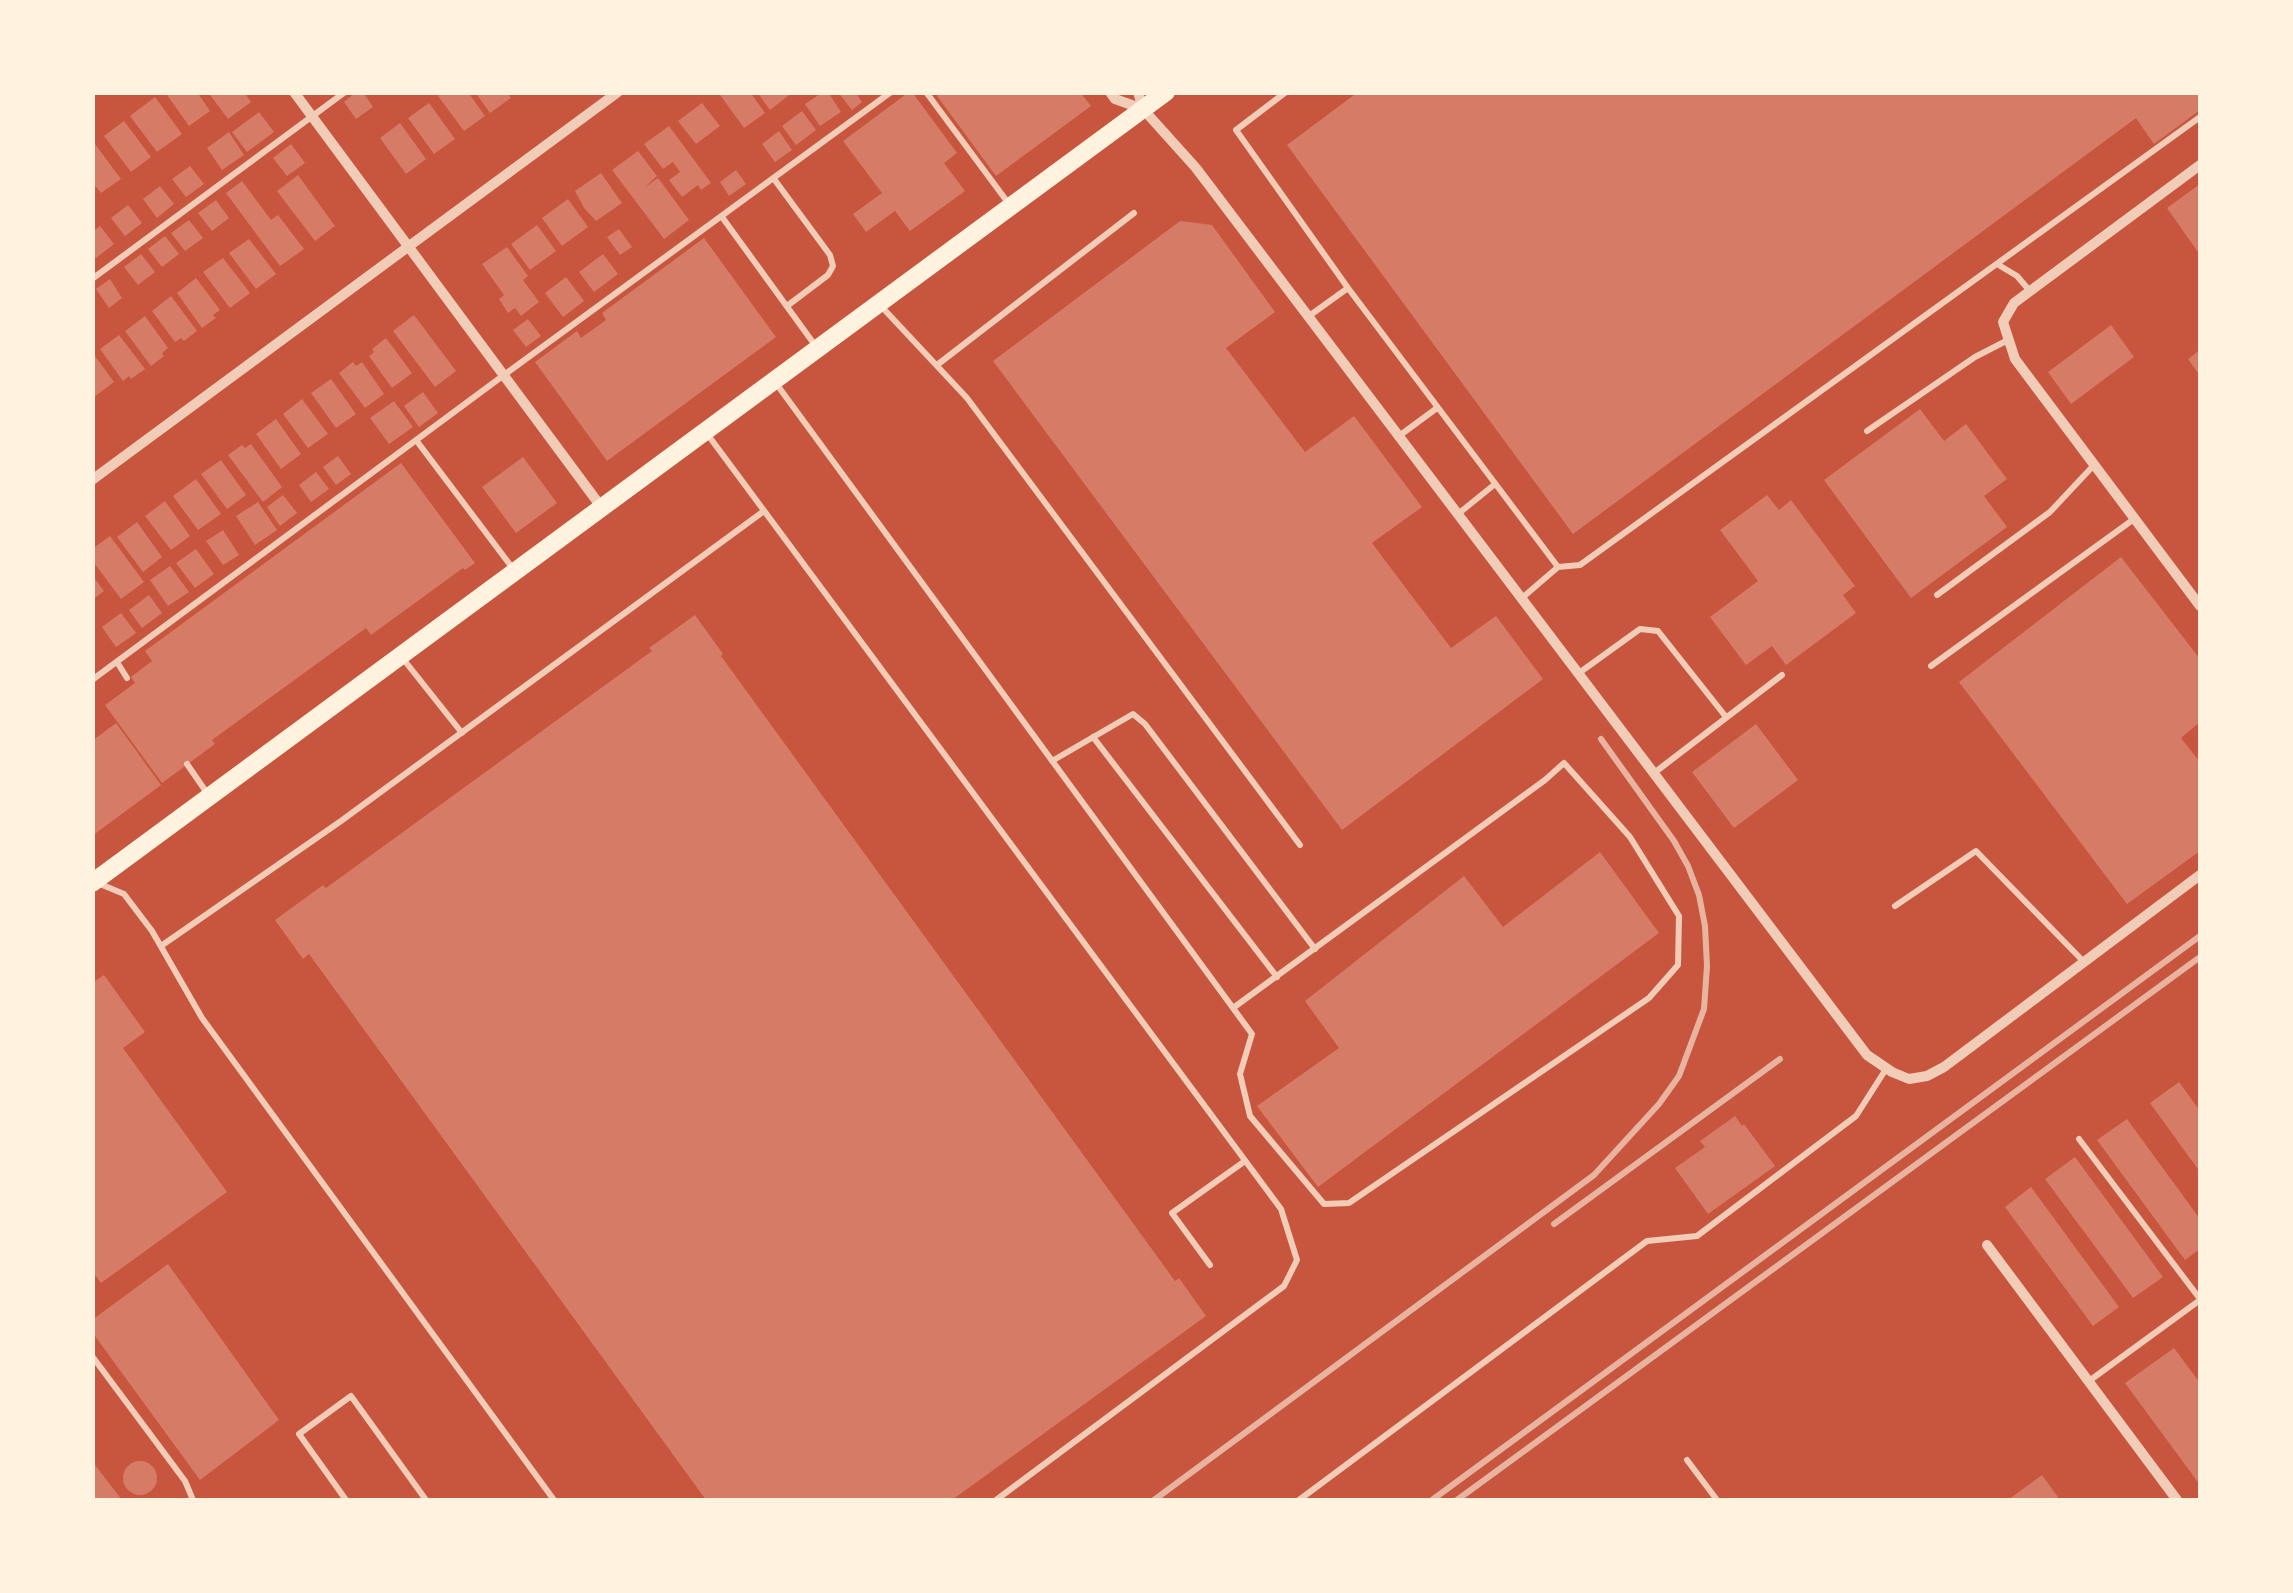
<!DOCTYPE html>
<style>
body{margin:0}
#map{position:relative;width:2293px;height:1593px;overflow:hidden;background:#c8553d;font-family:"Nunito Sans",sans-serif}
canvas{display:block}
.frame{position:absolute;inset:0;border:95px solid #fff3e0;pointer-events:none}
</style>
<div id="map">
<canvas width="2293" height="1593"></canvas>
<div class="frame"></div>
</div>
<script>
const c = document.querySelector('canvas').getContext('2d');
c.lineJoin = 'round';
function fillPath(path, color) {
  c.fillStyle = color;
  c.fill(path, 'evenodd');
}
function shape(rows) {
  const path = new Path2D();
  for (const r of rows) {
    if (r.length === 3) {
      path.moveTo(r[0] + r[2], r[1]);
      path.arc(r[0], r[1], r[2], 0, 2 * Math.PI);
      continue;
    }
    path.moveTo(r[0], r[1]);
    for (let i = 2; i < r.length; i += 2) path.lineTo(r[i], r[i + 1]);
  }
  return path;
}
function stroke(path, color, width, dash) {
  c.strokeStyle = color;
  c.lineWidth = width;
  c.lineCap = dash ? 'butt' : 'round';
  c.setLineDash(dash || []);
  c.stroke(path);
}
const building = shape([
 [165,92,197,92,210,111,189,126],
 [208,92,244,92,251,102,228,119],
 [356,92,363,92,373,107,356,119,344,102],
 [442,92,468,92,485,116,464,131,438,96],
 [475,92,507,92,511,98,490,113],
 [718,92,750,92,765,113,744,128],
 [757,92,793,92,770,110],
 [823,92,828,92,841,112,820,126,805,104],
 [838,92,855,92,862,102,852,110],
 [909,92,912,92,957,153,944,163,965,191,910,231,895,211,866,232,853,214,882,193,843,141],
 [942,92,1080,92,1091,106,996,176,937,96],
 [1358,92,2200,92,2200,110,2154,144,2136,118,1573,534,1287,145],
 [155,97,182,134,157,152,130,116],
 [429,103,455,139,434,154,408,118],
 [702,103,720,126,696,144,678,121],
 [802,111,816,130,796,145,782,126],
 [259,112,274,132,247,152,232,132],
 [124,121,151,157,131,172,104,136],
 [400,123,426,159,406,174,380,138],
 [669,126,711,183,701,190,698,185,682,197,669,180,680,172,673,162,663,169,644,144],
 [779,131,792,150,775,162,762,144],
 [229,132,244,155,222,170,207,148],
 [92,140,121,179,101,193,92,182],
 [291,144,305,163,287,176,273,158],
 [638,151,657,176,644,188,658,178,689,220,664,239,612,170],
 [190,166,204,184,186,197,172,179],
 [736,170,746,184,729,196,720,182],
 [601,173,622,203,596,221,584,208,575,191],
 [298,175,335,226,315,241,277,191],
 [242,181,271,220,278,215,304,249,280,266,226,193],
 [2200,184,2200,255,2167,208],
 [160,186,174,204,157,218,143,199],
 [568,199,588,227,562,246,542,218],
 [216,200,229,218,212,231,198,213],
 [128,205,142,223,125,236,111,218],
 [189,220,203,238,185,251,171,233],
 [1180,221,1212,225,1275,312,1226,348,1305,452,1354,416,1422,507,1372,543,1451,648,1496,616,1543,679,1342,830,993,361],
 [537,225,556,251,530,270,511,244],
 [100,226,114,244,96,258,92,253,92,232],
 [619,229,632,247,620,255,607,237],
 [165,236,179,254,162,267,148,249],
 [704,238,776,337,607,461,535,362,577,331,581,338,606,320,602,313],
 [249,239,276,274,256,289,229,253],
 [507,247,528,276,523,280,539,302,521,316,515,308,508,313,499,299,504,295,482,264],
 [141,254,155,272,138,285,124,267],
 [603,254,618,274,594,292,579,272],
 [223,258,250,293,230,308,203,272],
 [566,277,584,301,563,317,545,293],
 [196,278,220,310,213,315,216,318,202,328,177,293],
 [110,279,122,298,109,308,96,289],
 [171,296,197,331,184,341,181,338,175,342,152,311],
 [414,315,456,371,435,387,393,331],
 [145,316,168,348,162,353,164,356,151,366,125,331],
 [528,319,541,336,526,347,513,330],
 [2111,325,2134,357,2071,404,2048,372],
 [119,335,145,369,131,379,129,376,123,381,100,349],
 [386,338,412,373,392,388,369,356,374,352,372,349],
 [2200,350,2200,376,2188,359],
 [92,352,114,382,94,397,92,395],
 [353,362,356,366,362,362,384,394,365,408,339,373],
 [331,379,356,414,336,428,311,393],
 [423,392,438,413,419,427,404,406],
 [302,399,328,434,308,448,283,414],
 [394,401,413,427,389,444,370,418],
 [1920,409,1944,441,1966,424,2007,479,1984,496,2007,527,1911,598,1824,480],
 [276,419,301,454,281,469,256,434],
 [251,444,282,487,263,502,228,455,242,445,245,448],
 [338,456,351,474,336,485,323,467],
 [523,457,557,503,516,533,482,487],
 [221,460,246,495,227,509,201,474],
 [401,463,475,563,465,570,463,568,371,635,366,628,212,740,215,744,162,783,105,705,135,683,131,677,152,661,145,651],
 [316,472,329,489,311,502,299,485],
 [196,479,221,514,198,530,173,496],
 [283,495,297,513,280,526,267,507],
 [1767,495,1779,510,1791,500,1855,586,1843,595,1856,613,1786,665,1772,646,1746,665,1710,617,1758,581,1720,530],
 [165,501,190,536,171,550,145,516],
 [258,502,277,530,255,545,236,516],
 [137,522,162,557,143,572,117,537],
 [223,530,239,555,223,565,206,541],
 [110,536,144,582,121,599,92,560,92,549],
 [196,549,214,574,195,588,176,563],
 [2121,557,2200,659,2200,722,2181,738,2200,762,2200,851,2127,904,1959,682],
 [170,566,189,592,168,606,150,580],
 [92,575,104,591,92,600],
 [149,595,162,613,142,628,129,610],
 [121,613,136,633,116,647,102,627],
 [695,615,723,654,721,656,1175,1281,1179,1278,1206,1316,952,1500,706,1500,309,954,303,959,275,920,323,885,326,888,652,651,649,648],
 [116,723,161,785,92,836,92,763,95,761,92,758,92,741],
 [1756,724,1798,780,1734,828,1692,772],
 [1600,852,1659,933,1318,1187,1257,1106,1339,1048,1305,1001,1464,876,1503,927],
 [104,975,145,1032,123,1048,227,1192,101,1283,92,1271,92,983],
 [2179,1082,2200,1111,2200,1172,2150,1103],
 [1735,1116,1742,1126,1744,1124,1775,1166,1708,1214,1675,1168,1705,1147,1700,1141],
 [2127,1119,2200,1219,2200,1249,2185,1260,2097,1140],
 [2075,1157,2163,1277,2133,1298,2045,1179],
 [2031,1187,2119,1307,2093,1326,2005,1207],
 [168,1264,279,1420,200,1480,92,1332,92,1320],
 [2174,1348,2200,1383,2200,1485,2125,1383],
 [140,1478,17],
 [92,1461,122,1500,92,1500],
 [2042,1475,2060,1500,2008,1500]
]);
const service = shape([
 [926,92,1009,204],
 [1286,92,1236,130,1348,288,1558,567,1580,565,2200,117],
 [774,179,830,255,833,266,828,275,787,306],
 [722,217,817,348],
 [1997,264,2017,276,2029,290],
 [92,279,345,92],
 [880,305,967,398,1300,845],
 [1309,316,1348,288],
 [937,365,1134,213],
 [775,382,1233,1008,1252,1034,1240,1074,1250,1116,1324,1204,1349,1203,1649,998,1678,965,1679,916,1630,837,1564,763,1545,780,1233,1008],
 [1867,431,1975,357,2008,340],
 [708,435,1281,1209,1297,1260,1284,1286,996,1500],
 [1399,436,1437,408],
 [416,440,514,570],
 [1458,514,1495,484],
 [1937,595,2050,512,2094,465],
 [1522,598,1558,567],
 [404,660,462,733],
 [117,662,127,678],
 [1931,666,2134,519],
 [1579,673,1640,629,1658,631,1726,717],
 [92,680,504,375,891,92],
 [1093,737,1277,977],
 [1052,761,1133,714,1145,724,1315,949],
 [187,764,209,796],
 [1654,773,1782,675],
 [100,884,124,894,152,931,202,1018,554,1500],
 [1895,906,1976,851,2083,961],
 [161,946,341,821,764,511],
 [2079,1139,2200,1299],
 [1210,1265,1172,1213,1245,1161],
 [92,1356,185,1481,193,1500],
 [2089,1381,2200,1300],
 [1687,1460,1717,1500],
 [346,1500,299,1434,351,1396,426,1500],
 [1299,1500,1647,1241,1697,1236,1856,1116,1886,1069]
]);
const minor = shape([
 [294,92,602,508],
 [1110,92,1115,99,1143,109],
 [1138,92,1143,109,1196,168,1867,1055,1892,1072,1909,1079,1927,1076,1944,1067,2200,875],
 [2200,165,2014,303,2003,322,2015,359,2200,606],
 [92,480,618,92],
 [1987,1245,2177,1500]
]);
const secondary = shape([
 [92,883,1166,92]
]);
const rail = shape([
 [1554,1224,1780,1059],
 [1154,1500,1594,1175,1659,1104,1679,1076,1704,1009,1707,966,1705,926,1699,895,1688,866,1674,841,1601,739],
 [1432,1500,2200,936],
 [1457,1500,2200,957]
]);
fillPath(building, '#d67c66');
stroke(service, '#f1ccb7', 6);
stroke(minor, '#f1ccb7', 10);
stroke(secondary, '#fff3e0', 18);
stroke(rail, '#e9b49f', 6);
</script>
